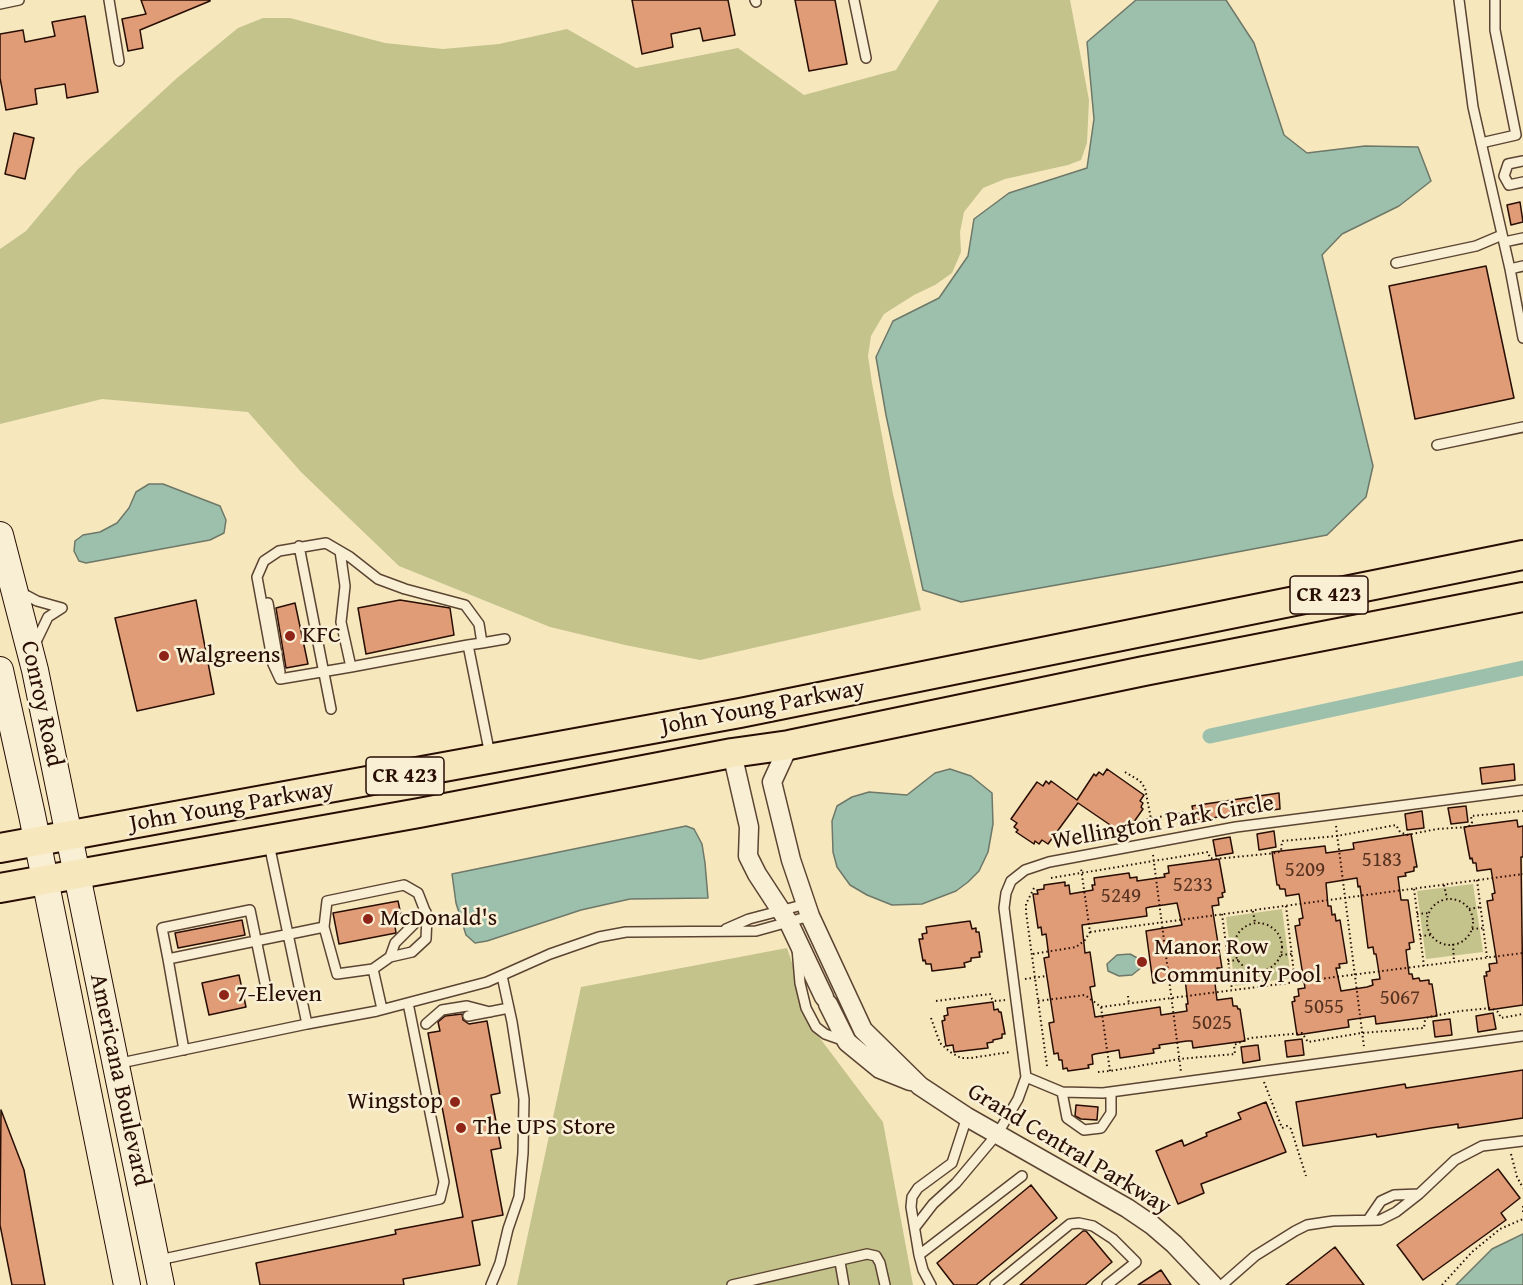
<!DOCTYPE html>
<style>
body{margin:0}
canvas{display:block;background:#f6e7bd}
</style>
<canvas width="1523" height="1285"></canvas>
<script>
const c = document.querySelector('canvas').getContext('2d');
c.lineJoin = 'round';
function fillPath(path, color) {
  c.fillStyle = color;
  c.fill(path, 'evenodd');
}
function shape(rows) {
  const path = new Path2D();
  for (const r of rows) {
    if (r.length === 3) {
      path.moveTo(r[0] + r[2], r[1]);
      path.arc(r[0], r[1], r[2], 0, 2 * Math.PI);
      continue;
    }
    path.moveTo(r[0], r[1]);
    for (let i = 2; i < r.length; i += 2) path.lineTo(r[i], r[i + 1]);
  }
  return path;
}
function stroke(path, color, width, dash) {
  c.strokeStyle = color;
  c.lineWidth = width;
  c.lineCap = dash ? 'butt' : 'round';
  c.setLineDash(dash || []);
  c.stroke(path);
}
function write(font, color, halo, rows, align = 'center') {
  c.font = font + ' "Gentium Book Plus",serif';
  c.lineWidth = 5;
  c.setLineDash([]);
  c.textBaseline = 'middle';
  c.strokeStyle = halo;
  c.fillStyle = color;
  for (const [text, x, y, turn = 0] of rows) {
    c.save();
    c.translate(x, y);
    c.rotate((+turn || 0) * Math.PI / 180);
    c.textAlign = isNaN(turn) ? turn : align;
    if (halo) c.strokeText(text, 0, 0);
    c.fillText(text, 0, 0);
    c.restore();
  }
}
const green = shape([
 [939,0,1070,0,1089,100,1087,143,1081,160,1068,165,1005,179,983,188,964,212,960,232,961,252,952,273,935,285,914,295,884,314,871,336,868,356,872,383,893,494,921,610,700,660,625,645,550,627,399,566,301,472,248,412,102,399,0,424,0,249,26,231,78,169,177,78,238,28,263,18,290,18,385,43,443,49,499,44,567,29,636,68,738,48,804,95,896,70],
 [1473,884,1483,952,1426,959,1417,891],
 [1282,909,1291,978,1235,986,1226,917],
 [787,948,816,1033,883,1122,913,1285,517,1285,581,987]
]);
const water = shape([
 [1136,0,1226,0,1254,43,1284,135,1307,153,1365,146,1418,147,1431,181,1399,206,1342,234,1322,255,1373,466,1366,497,1327,535,1158,567,961,602,923,590,886,415,876,357,893,321,939,298,968,256,974,219,1009,193,1087,168,1094,119,1087,42,1136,0],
 [149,484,163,484,220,506,226,520,224,533,210,540,86,563,79,561,74,551,75,541,83,535,100,532,117,523,129,508,136,492,149,484],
 [950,769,971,776,992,793,993,824,988,852,979,871,968,882,956,891,922,904,892,905,867,895,850,885,837,867,833,852,832,821,837,806,852,797,869,792,907,795,935,773,950,769],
 [686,826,694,829,702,844,705,863,708,898,630,899,581,910,487,941,475,943,466,935,456,903,452,874,686,826],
 [1130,954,1141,960,1142,967,1132,975,1119,976,1108,971,1107,964,1117,955,1130,954],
 [1523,1234,1523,1285,1456,1285,1492,1249,1523,1234]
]);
const canal = shape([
 [1210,736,1523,668]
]);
const building = shape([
 [141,0,210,0,210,1,140,30,143,48,128,51,122,19,146,14,141,0],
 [632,0,728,0,735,35,703,41,700,28,671,34,673,47,642,54,632,0],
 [795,0,835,0,847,64,809,71,795,0],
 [85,16,98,92,67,98,65,84,35,89,37,104,6,110,0,78,0,34,23,30,25,42,55,36,52,22,85,16],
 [14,133,34,138,25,179,5,174,14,133],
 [1520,202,1523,222,1511,225,1507,205,1520,202],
 [1486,266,1514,398,1415,419,1389,286,1486,266],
 [196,600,214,694,137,711,115,618,196,600],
 [400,600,450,608,454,635,366,654,358,608,400,600],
 [295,603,308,664,286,668,276,608,295,603],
 [1514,764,1515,780,1482,784,1480,768,1514,764],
 [1107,769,1144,795,1140,801,1143,803,1141,807,1143,809,1131,826,1129,825,1127,828,1123,825,1119,831,1078,803,1048,844,1042,840,1039,844,1035,841,1034,844,1016,832,1018,830,1014,827,1017,823,1011,819,1037,782,1043,786,1046,781,1049,784,1051,781,1077,800,1094,774,1096,776,1099,772,1103,775,1107,769],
 [1279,793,1280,809,1247,813,1247,812,1195,821,1192,806,1279,793],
 [1466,806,1468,822,1451,824,1448,808,1466,806],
 [1422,811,1424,828,1407,830,1405,814,1422,811],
 [1517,820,1518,827,1523,826,1523,857,1521,857,1523,1005,1489,1010,1484,976,1487,976,1486,972,1490,971,1489,964,1497,963,1487,901,1493,900,1492,894,1495,893,1491,869,1477,871,1476,863,1473,863,1472,858,1470,859,1464,827,1517,820],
 [1274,831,1276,847,1259,850,1257,834,1274,831],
 [1411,834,1417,867,1414,867,1414,871,1405,873,1406,876,1398,877,1401,900,1408,900,1414,942,1409,943,1410,949,1406,950,1409,974,1412,974,1413,979,1419,978,1420,981,1429,980,1429,984,1432,984,1437,1016,1376,1024,1375,1016,1348,1020,1349,1027,1297,1035,1292,1002,1295,1001,1294,997,1299,996,1298,989,1305,988,1295,926,1300,925,1299,919,1303,918,1299,894,1286,896,1285,889,1280,889,1279,885,1277,885,1272,852,1325,846,1326,853,1354,849,1353,843,1411,834],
 [1357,878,1358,887,1360,886,1368,948,1373,947,1374,954,1376,954,1380,979,1372,980,1373,985,1367,987,1341,991,1336,968,1340,968,1339,964,1347,963,1340,920,1336,921,1335,914,1332,915,1331,906,1328,906,1326,883,1357,878],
 [1230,837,1233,853,1216,856,1213,840,1230,837],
 [1219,859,1225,892,1222,893,1223,897,1218,898,1219,905,1212,906,1222,968,1217,968,1218,975,1214,975,1217,1000,1232,998,1233,1006,1237,1006,1238,1009,1240,1009,1245,1041,1193,1048,1192,1041,1187,1041,1159,1045,1160,1048,1153,1049,1154,1053,1120,1058,1119,1050,1095,1054,1092,1055,1093,1064,1088,1065,1089,1068,1068,1071,1067,1068,1063,1069,1062,1060,1059,1060,1058,1053,1054,1054,1049,1023,1054,1022,1044,958,1049,957,1046,934,1042,935,1041,927,1038,928,1033,894,1038,894,1037,890,1044,889,1044,885,1065,882,1065,886,1069,885,1070,894,1093,890,1092,885,1095,885,1094,878,1129,873,1130,878,1137,877,1137,881,1165,877,1164,874,1169,873,1168,866,1219,859],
 [1177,903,1182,925,1146,931,1153,983,1185,979,1188,1004,1186,1004,1187,1011,1161,1015,1160,1007,1095,1017,1090,987,1095,986,1090,952,1085,953,1082,925,1147,916,1146,908,1150,907,1177,903],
 [398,901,403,924,395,926,396,933,339,944,333,913,398,901],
 [242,920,245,935,178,948,175,933,242,920],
 [970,921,972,929,976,928,976,932,979,932,982,952,979,952,980,957,971,958,971,961,964,963,965,967,932,971,931,964,926,964,925,960,923,961,919,939,923,939,922,934,927,933,926,927,970,921],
 [239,975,246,1007,209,1015,202,983,239,975],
 [993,1002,994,1010,998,1009,999,1012,1001,1012,1005,1034,1002,1034,1002,1038,993,1040,993,1042,987,1043,988,1048,954,1052,953,1045,946,1046,942,1021,945,1020,944,1016,948,1015,947,1008,993,1002],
 [1493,1013,1496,1029,1478,1032,1476,1016,1493,1013],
 [462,1014,463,1020,469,1024,487,1021,500,1093,491,1095,501,1148,491,1150,503,1215,472,1221,480,1265,403,1279,404,1285,260,1285,256,1263,396,1234,395,1230,463,1217,428,1033,440,1031,438,1022,445,1016,462,1014],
 [1450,1019,1452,1035,1435,1037,1433,1021,1450,1019],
 [1302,1039,1304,1055,1287,1057,1285,1041,1302,1039],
 [1258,1045,1260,1060,1243,1063,1241,1047,1258,1045],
 [1523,1070,1523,1118,1458,1128,1458,1124,1431,1128,1377,1137,1376,1134,1303,1146,1296,1102,1405,1084,1406,1088,1523,1070],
 [1266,1102,1286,1152,1201,1184,1204,1193,1178,1204,1156,1151,1182,1140,1184,1146,1207,1136,1206,1133,1241,1119,1238,1113,1266,1102],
 [1076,1105,1098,1107,1097,1120,1081,1119,1075,1116,1076,1105],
 [1,1110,24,1170,45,1285,12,1285,0,1225,1,1110],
 [1498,1169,1520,1198,1501,1213,1506,1220,1423,1280,1397,1245,1498,1169],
 [1031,1185,1057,1218,976,1285,954,1285,937,1263,1031,1185],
 [1083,1231,1086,1231,1112,1262,1085,1285,1020,1285,1083,1231],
 [1335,1247,1364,1285,1286,1285,1335,1247],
 [1161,1270,1171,1285,1138,1285,1161,1270]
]);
const path = shape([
 [1125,772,1140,781,1145,788,1151,819],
 [1147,819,1149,831],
 [1138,821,1186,812],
 [1336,826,1364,1047],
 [1153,855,1181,1072],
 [1051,878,1208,852,1210,858,1215,859,1276,853,1281,851,1282,841,1337,836,1396,825,1400,832,1407,835,1437,829,1468,827,1472,823,1471,816,1523,811],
 [1477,880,1487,957],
 [1444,885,1447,899],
 [1034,888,1026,904,1026,912,1047,1066],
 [1414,889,1424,966],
 [1450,922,23],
 [1286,906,1295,982],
 [1469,909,1481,907],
 [1253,911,1255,923],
 [1222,914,1232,990],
 [1417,914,1429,913],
 [1258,947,24],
 [1472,929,1484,928],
 [1090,932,1523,874],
 [1420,936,1432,935],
 [1453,944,1454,962],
 [1033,954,1076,947,1085,940,1090,932,1081,868],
 [1281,955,1292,954],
 [1228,961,1239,960],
 [1025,979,1046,976],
 [1262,985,1263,970],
 [1128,996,1129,1004],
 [936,1001,990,994,992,999,996,1001,1005,1000],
 [1038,1001,1085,995,1101,1007,1110,1071],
 [1101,1007,1523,953],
 [931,1018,940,1043,950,1052,961,1058,971,1058,1010,1052],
 [1098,1072,1110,1071,1179,1059,1235,1054,1234,1045,1250,1038,1302,1033,1308,1042,1362,1033,1424,1028,1425,1020,1428,1017,1460,1011,1491,1008,1498,1012,1501,1018,1523,1014],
 [1264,1082,1282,1128,1287,1126,1291,1129,1306,1176],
 [1511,1154,1517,1177,1523,1188],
 [1523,1206,1523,1212],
 [1442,1285,1472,1252,1500,1229,1523,1219]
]);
const service = shape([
 [109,0,119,61],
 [755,0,756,2],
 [854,0,866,58],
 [1459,0,1473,107,1510,269],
 [0,4,19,0],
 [1481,143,1516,135,1495,30,1495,0],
 [1523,161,1508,164,1504,176,1509,185,1523,182],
 [1504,242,1523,238],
 [1396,263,1476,246,1502,235],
 [1523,266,1510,269,1523,338],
 [1437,445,1523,427],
 [299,546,331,709],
 [340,551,345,586,341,622,351,667],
 [20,592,37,601,62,608,48,617,34,646],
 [268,603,280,672],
 [482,643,479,624,465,605,405,589,378,579,350,557,326,543,279,551,264,561,257,577,273,664,280,679,351,667,468,645,482,643,505,639],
 [468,645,490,755],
 [269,844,307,1024,377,1011,487,982,550,954,599,937,626,932,756,931,810,916],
 [324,927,327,901,404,885,418,893,427,916,426,939,412,952,390,957,373,969],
 [726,929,749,919,806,904],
 [797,948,800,983,806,1008,816,1027,825,1034,845,1041],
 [390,957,395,943,426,912],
 [168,959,162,928,250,910,265,983],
 [468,1016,509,1008],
 [426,1024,442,1010,467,1006,490,1012],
 [184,1050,168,959,324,927,337,974,373,969,382,1009],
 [116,1064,307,1024],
 [1026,1077,1062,1092,1103,1093,1523,1036],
 [1062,1092,1067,1118,1084,1130,1101,1128,1111,1113,1111,1092],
 [1368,1220,1381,1201,1394,1195,1419,1194],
 [916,1226,933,1204,956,1183,998,1133,1018,1099,1026,1077,1004,908,1006,893,1011,881,1025,870,1049,862,1236,827,1523,790],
 [919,1255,1022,1176],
 [159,1260,440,1199,444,1182,408,1003],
 [840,1262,844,1285],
 [491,1285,500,1263,508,1229,519,1197,523,1153,524,1099,512,1022,502,976],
 [732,1285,867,1254,876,1256,880,1263,885,1285],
 [931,1285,923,1270,919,1255,911,1207,912,1197,918,1188,952,1163,967,1117],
 [995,1285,1070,1224,1079,1223,1093,1226,1113,1239,1136,1262,1107,1285],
 [1222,1285,1255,1256,1295,1231,1307,1225,1333,1221,1380,1220,1396,1212,1419,1194,1455,1160,1482,1146,1523,1141]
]);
const minor = shape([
 [789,745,772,782,791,860,810,916,863,1030,920,1086,967,1117,1127,1208,1152,1225,1174,1244,1213,1285],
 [732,753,749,827,748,856,757,874,789,923,824,997],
 [828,1004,847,1042,880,1069,910,1081]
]);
const secondary = shape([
 [0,535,35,670,161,1285],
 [0,670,32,815,127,1285]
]);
const trunk = shape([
 [0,848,740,713,1523,555],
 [0,888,419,813,732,753,789,745,1144,671,1523,597]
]);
const markers = [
 [290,636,6,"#8f2418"],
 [164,656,6,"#8f2418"],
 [368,919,6,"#8f2418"],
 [1142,962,6,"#8f2418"],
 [224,995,6,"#8f2418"],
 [455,1102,6,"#8f2418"],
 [461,1128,6,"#8f2418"]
];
const numberNames = [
 ["5183",1382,861],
 ["5209",1305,871],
 ["5233",1193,886],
 ["5249",1121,897],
 ["5067",1400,999],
 ["5055",1324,1008],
 ["5025",1212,1024]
];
const shields = [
 [1329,595,78],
 [405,776,78]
];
const shieldNames = [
 ["CR 423",1329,595],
 ["CR 423",405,776]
];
const poiNames = [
 ["KFC",302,636],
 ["Walgreens",176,656],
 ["McDonald's",380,919],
 ["Manor Row",1154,948],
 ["Community Pool",1154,976],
 ["7-Eleven",236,995],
 ["Wingstop",443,1102,"right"],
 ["The UPS Store",473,1128]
];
const streetNames = [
 ["Conroy Road",41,704,78],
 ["John Young Parkway",763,708,-11],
 ["John Young Parkway",232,807,-10],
 ["Wellington Park Circle",1163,823,-10],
 ["Americana Boulevard",119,1080,78],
 ["Grand Central Parkway",1069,1150,31]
];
fillPath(green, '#c4c38c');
fillPath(water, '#9dc0ac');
stroke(water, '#6e7868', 1.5);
stroke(canal, '#9dc0ac', 15);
fillPath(building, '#df9c76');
stroke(building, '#280d03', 1.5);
stroke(service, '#5c4432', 12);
stroke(minor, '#5c4432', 21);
stroke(secondary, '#280d03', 28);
stroke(trunk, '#280d03', 32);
stroke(path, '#280d03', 2, [1.5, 3]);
stroke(service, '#f9efd4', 9);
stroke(minor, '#f9efd4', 18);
stroke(secondary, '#f9efd4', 26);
stroke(trunk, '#f6e7bd', 28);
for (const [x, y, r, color] of markers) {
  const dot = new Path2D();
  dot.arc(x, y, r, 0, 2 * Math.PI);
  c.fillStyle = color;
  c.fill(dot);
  stroke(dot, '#f9efd4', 2);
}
write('21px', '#563120', null, numberNames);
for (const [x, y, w] of shields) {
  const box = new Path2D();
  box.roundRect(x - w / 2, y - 19, w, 38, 4.5);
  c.fillStyle = '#f9efd4';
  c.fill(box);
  stroke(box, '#280d03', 1.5);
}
write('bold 22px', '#280d03', null, shieldNames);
write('24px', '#280d03', '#f9efd4', poiNames, 'left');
write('24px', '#280d03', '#f9efd4', streetNames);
</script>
